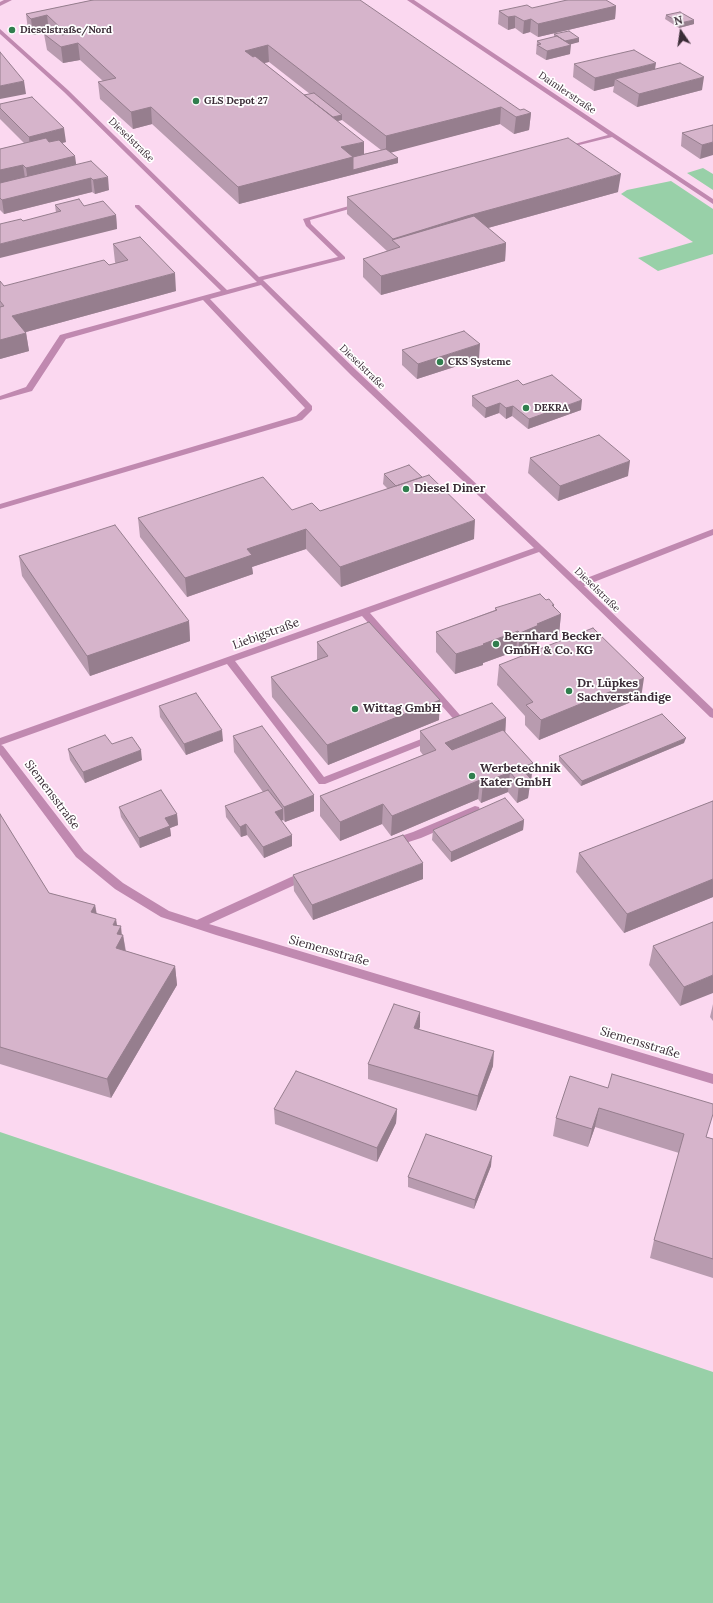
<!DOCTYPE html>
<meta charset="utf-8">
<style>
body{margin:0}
#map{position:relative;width:713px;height:1603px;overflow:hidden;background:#fbd8f0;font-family:Lora,serif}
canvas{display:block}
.north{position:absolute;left:661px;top:12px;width:40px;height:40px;-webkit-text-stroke:3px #fff;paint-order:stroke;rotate:347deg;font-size:11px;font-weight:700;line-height:16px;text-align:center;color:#3b2d37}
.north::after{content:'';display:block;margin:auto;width:14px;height:18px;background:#3b2d37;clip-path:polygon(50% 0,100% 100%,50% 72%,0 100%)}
</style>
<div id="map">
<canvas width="713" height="1603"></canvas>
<div class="north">N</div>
</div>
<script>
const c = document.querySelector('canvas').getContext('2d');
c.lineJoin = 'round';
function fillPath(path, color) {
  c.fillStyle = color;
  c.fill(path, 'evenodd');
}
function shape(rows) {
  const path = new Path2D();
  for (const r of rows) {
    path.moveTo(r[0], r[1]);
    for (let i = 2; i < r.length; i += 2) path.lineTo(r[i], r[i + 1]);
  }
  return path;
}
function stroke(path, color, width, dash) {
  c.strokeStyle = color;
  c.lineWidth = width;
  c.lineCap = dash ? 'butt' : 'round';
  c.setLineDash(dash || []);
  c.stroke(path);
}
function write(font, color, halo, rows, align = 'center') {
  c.font = font + ' Lora,serif';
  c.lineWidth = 3.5;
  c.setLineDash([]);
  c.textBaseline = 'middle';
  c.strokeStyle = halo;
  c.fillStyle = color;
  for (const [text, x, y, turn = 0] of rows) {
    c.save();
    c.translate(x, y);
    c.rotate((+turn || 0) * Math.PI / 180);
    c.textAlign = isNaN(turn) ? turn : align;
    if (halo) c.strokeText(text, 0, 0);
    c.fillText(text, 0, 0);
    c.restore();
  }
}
const green = shape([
 [703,168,713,174,713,190,687,173],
 [671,181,713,209,713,254,658,271,638,258,693,242,621,194,627,190],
 [0,1132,713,1372,713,1603,0,1603]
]);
const minor = shape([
 [4,0,12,0,0,6,0,2,4,0],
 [407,0,414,0,615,134,713,199,713,204,612,137,563,149,563,147,608,135,407,0],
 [0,29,68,90,259,277,338,257,306,226,303,219,356,204,360,204,360,206,310,220,311,224,345,257,345,259,263,280,357,371,579,581,713,529,713,535,584,586,713,709,713,718,710,717,539,552,370,613,467,723,469,725,465,728,459,728,458,724,362,616,235,661,324,777,429,736,432,735,437,738,435,740,325,784,319,784,227,664,1,745,3,746,84,851,123,883,169,911,197,920,302,872,310,872,311,875,310,878,209,924,713,1074,713,1084,216,935,161,917,115,889,76,857,0,755,0,738,534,548,351,375,261,285,210,299,312,406,312,410,302,420,0,509,0,504,296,416,305,408,203,300,66,339,32,391,0,400,0,396,26,387,60,335,221,291,135,207,135,205,139,205,227,290,257,282,64,92,0,34,0,29],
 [475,806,479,807,480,810,479,813,421,838,393,847,389,846,388,843,389,840,413,832,475,806]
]);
const wall = shape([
 [93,0,520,110,531,113,529,130,514,134,500,124,390,152,398,163,239,204,152,124,133,129,100,99,98,82,103,81,80,60,63,63,47,50,44,34,50,32,49,32,33,35,28,30,26,14],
 [269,62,310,94,304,95,264,63],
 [342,120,381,150,364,154,337,121],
 [616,6,615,19,538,37,530,32,523,34,515,28,508,30,498,24,499,11,532,8],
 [666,15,694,24,679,28,665,19],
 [554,34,579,38,579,42,570,44,570,54,546,60,536,54,537,41,554,37],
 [574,64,655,69,702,90,637,107,613,92,614,86,594,91,573,77],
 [0,104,66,142,62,143,76,164,109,190,95,194,92,192,4,214,0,210,0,149,24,143,0,119],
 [713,125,700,159,681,146,682,133],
 [618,192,488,228,506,243,505,261,381,295,363,277,363,259,387,251,347,214,347,197],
 [55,205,84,206,116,215,117,229,23,221,56,213],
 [113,244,176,291,26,332,29,351,0,359,0,281,4,286,116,264,115,262],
 [402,350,479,359,417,379,402,365],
 [523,385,581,410,528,429,512,416,506,419,499,413,485,418,472,406,472,396],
 [530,458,628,476,558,501,528,473],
 [384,474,474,539,341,587,306,549,252,567,253,574,187,597,140,537,138,518,292,510,320,511,388,489,383,484],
 [19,556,189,621,190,641,90,676,22,576],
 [554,607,561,614,559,634,537,642,537,645,518,653,516,651,483,663,483,665,455,674,436,652,436,632,495,610,495,608],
 [317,642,439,720,328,765,272,697,271,677,317,660],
 [499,665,641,698,539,740,525,725,525,716,497,685],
 [159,706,223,741,186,755,160,717],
 [506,718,505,732,531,783,530,784,528,798,517,803,508,792,481,803,478,799,391,836,382,824,340,841,320,816,320,796,423,755,420,751,420,731],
 [233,736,314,795,314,811,285,822,283,820,281,821,292,846,264,858,247,835,241,837,226,817,225,806,263,792,234,752],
 [684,743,581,786,559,761,559,756],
 [112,744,142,760,85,783,70,760,68,749],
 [713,801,713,897,624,933,576,872,579,853],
 [119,807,177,814,178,825,170,828,171,836,140,848,121,817],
 [0,814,49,893,95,905,97,914,117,926,122,935,123,935,126,951,175,966,177,985,111,1098,0,1064],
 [524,820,523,830,451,862,432,840,433,830],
 [293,875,423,879,313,920,294,891],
 [713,922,680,1006,649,965,653,946],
 [713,1004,713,1021,710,1017],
 [420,1027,418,1029,493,1066,476,1111,368,1079,368,1064],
 [570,1076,707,1137,713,1139,713,1278,650,1258,654,1240,679,1153,595,1127,588,1147,553,1136,556,1118],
 [274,1109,397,1109,396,1123,377,1162,275,1124],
 [491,1166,474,1209,408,1187,408,1177]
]);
const shadedWall = shape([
 [616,6,615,19,538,37,538,24],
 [47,15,49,32,33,35,31,19],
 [515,16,515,28,508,30,508,17],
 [531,19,530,32,523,34,524,21],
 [694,20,694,24,679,28,680,23],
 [579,38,579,42,565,46,565,41],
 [78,43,80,60,63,63,61,47],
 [268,45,269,62,246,67,245,51],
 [571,45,570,54,546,60,547,51],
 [656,63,654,76,615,79,614,86,594,91,595,78],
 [704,77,702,90,637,107,639,94],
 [24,81,26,94,0,99,0,86],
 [151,107,152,124,133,129,131,112],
 [501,107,500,124,386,154,386,136],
 [531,113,529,130,514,134,516,117],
 [342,115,342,120,321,125,321,120],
 [64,128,66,142,30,150,29,137],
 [364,142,364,159,398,158,398,163,239,204,238,187,341,147],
 [713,142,713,155,700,159,702,145],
 [75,156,77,170,28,182,26,168],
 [23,165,25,178,0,185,0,170],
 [621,174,618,192,466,234,400,247,393,241,393,239,467,216],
 [108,177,109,190,95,194,93,180],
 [91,178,92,192,4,214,2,200],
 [116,215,117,229,0,258,0,244],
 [506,243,505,261,381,295,381,276],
 [175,273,176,291,15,335,12,316],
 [26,333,29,351,0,359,0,340],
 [480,344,479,359,417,379,418,364],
 [582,400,581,410,528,429,529,419],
 [500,403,499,413,485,418,486,408],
 [513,406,512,416,506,419,506,408],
 [630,461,628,476,558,501,560,486],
 [475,520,474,539,341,587,340,567],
 [306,529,306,549,252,567,253,574,187,597,185,578,247,549],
 [552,605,554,605,553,617,561,614,559,634,537,642,537,645,518,653,520,633,537,624],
 [189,621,190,641,90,676,87,656],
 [518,631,516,651,483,663,483,665,455,674,456,654],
 [644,678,641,698,539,740,541,720],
 [440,700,439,720,328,765,327,745],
 [506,718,505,738,444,763,445,743],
 [222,730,223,741,186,755,184,744],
 [686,738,684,743,581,786,582,781],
 [141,750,142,760,85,783,83,772],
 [533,763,531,783,530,784,528,798,517,803,519,783,521,768],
 [510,772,508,792,481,803,483,783],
 [480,780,478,799,391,836,392,816],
 [314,795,314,811,285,822,284,807],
 [383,804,382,824,340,841,340,822],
 [283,809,283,820,275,823,275,812],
 [177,814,178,825,170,828,171,836,140,848,139,838,165,818],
 [524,820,523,830,451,862,451,852],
 [246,824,247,835,241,837,240,827],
 [292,835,292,846,264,858,263,847],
 [423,863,423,879,313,920,312,905],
 [713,879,713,897,624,933,627,914],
 [95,905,98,925,91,912],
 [116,919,118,931,121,926,122,937,123,935,126,955,120,967,113,925],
 [175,966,177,985,111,1098,107,1079],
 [713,975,713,993,680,1006,684,987],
 [420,1012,420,1027,413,1043,414,1028],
 [494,1051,493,1066,476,1111,478,1096],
 [599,1108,595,1127,588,1147,592,1129],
 [397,1109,396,1123,377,1162,377,1148],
 [492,1156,491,1166,474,1209,475,1200]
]);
const building = shape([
 [93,0,360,0,520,110,524,109,531,113,516,117,501,107,386,136,268,45,245,51,253,57,255,56,364,142,341,147,353,157,238,187,151,107,131,112,98,82,116,78,78,43,61,47,44,34,58,31,62,35,67,34,47,15,31,19,26,14,93,0],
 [567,0,606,0,616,6,538,24,531,19,524,21,515,16,508,17,499,11,527,5,532,8,567,0],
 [680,12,694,20,680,23,666,15,680,12],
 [569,31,579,38,565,41,554,34,569,31],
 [557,36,571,45,547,51,537,45,541,44,537,41,557,36],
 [634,50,656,63,595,78,574,64,634,50],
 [0,52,24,81,0,86,0,52],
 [680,63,704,77,639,94,615,79,680,63],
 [314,93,342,115,333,117,304,95,314,93],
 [32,97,64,128,29,137,0,108,0,104,32,97],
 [713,125,713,142,702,145,682,133,713,125],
 [46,138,49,142,59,140,75,156,26,168,23,165,0,170,0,149,46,138],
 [568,138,621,174,467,216,393,239,347,197,568,138],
 [386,149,398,158,353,170,353,157,386,149],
 [91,161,108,177,93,180,91,178,2,200,0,198,0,183,91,161],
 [79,199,84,206,103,201,116,215,0,244,0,224,21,219,23,221,61,211,55,205,79,199],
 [474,216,506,243,381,276,363,259,400,247,392,240,474,216],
 [140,237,175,273,12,316,26,333,0,340,0,307,4,306,0,301,0,281,4,286,104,260,109,265,128,260,113,244,140,237],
 [464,331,480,344,418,364,402,350,464,331],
 [552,375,582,400,529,419,513,406,506,408,500,403,486,408,472,396,518,380,523,385,552,375],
 [599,435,630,461,560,486,530,458,599,435],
 [409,465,422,477,396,486,384,474,409,465],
 [429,475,475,520,340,567,306,529,247,549,252,555,185,578,138,518,263,477,292,510,312,503,320,511,429,475],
 [115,525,189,621,87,656,19,556,115,525],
 [540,594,546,600,549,599,554,605,552,605,561,614,537,624,539,625,520,633,518,631,483,644,484,645,456,654,436,632,497,610,495,608,540,594],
 [369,622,440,700,327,745,271,677,328,656,317,642,369,622],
 [593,628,644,678,541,720,526,705,533,702,499,665,593,628],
 [196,693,222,730,184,744,159,706,196,693],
 [492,703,506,718,445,743,452,750,503,730,533,763,521,768,530,778,519,783,510,772,483,783,480,780,392,816,383,804,340,822,320,796,436,750,420,731,492,703],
 [662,714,686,738,582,781,559,756,662,714],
 [262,726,314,795,284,807,233,736,262,726],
 [105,735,112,744,132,737,141,750,83,772,68,749,105,735],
 [161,790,177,814,165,818,170,826,139,838,119,807,161,790],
 [268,790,283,809,275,812,292,835,263,847,246,824,240,827,225,806,268,790],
 [505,798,524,820,451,852,433,830,505,798],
 [713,801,713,879,627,914,579,853,713,801],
 [0,814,49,893,95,905,91,912,116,919,113,925,121,926,117,934,123,935,116,948,175,966,107,1079,0,1047,0,814],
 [403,835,423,863,312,905,293,875,403,835],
 [713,922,713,975,684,987,653,946,713,922],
 [394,1004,420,1012,414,1028,494,1051,478,1096,368,1064,394,1004],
 [296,1071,397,1109,377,1148,274,1109,296,1071],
 [612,1074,713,1104,713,1114,706,1137,713,1139,713,1259,654,1240,684,1134,599,1108,592,1129,556,1118,570,1076,608,1088,612,1074],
 [426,1134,492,1156,475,1200,408,1177,426,1134]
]);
const markers = [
 [12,30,4,"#307e4e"],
 [196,101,4,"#307e4e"],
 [440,362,4,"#307e4e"],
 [526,408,4,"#307e4e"],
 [406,489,4,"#307e4e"],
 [496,644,4,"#307e4e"],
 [569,691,4,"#307e4e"],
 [355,709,4,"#307e4e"],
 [472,776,4,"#307e4e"]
];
const farPoinames = [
 ["Dieselstraße/Nord",20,30],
 ["GLS Depot 27",204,101],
 ["CKS Systeme",448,362],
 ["DEKRA",534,408]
];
const farStreetnames = [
 ["Daimlerstraße",567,93,34],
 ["Dieselstraße",131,140,44],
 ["Dieselstraße",362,367,44],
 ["Dieselstraße",597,590,44]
];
const poiNames = [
 ["Diesel Diner",414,489],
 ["Bernhard Becker",504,637],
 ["GmbH & Co. KG",504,651],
 ["Dr. Lüpkes",577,684],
 ["Sachverständige",577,698],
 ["Wittag GmbH",363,709],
 ["Werbetechnik",480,769],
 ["Kater GmbH",480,783]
];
const streetNames = [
 ["Liebigstraße",266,634,-20],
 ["Siemensstraße",52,795,53],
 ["Siemensstraße",329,951,16],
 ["Siemensstraße",640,1043,17]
];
fillPath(green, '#98d0a8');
fillPath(minor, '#c089b0');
fillPath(wall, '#b89baf');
fillPath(shadedWall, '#967e8e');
fillPath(building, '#d6b4cb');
stroke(building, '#967e8e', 1);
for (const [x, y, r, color] of markers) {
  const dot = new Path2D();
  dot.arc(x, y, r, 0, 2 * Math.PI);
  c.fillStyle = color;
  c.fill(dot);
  stroke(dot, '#fff', 1.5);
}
write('bold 10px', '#3b2d37', '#fff', farPoinames, 'left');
write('10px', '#3b2d37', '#fff', farStreetnames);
write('bold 12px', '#3b2d37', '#fff', poiNames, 'left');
write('12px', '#3b2d37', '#fff', streetNames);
</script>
